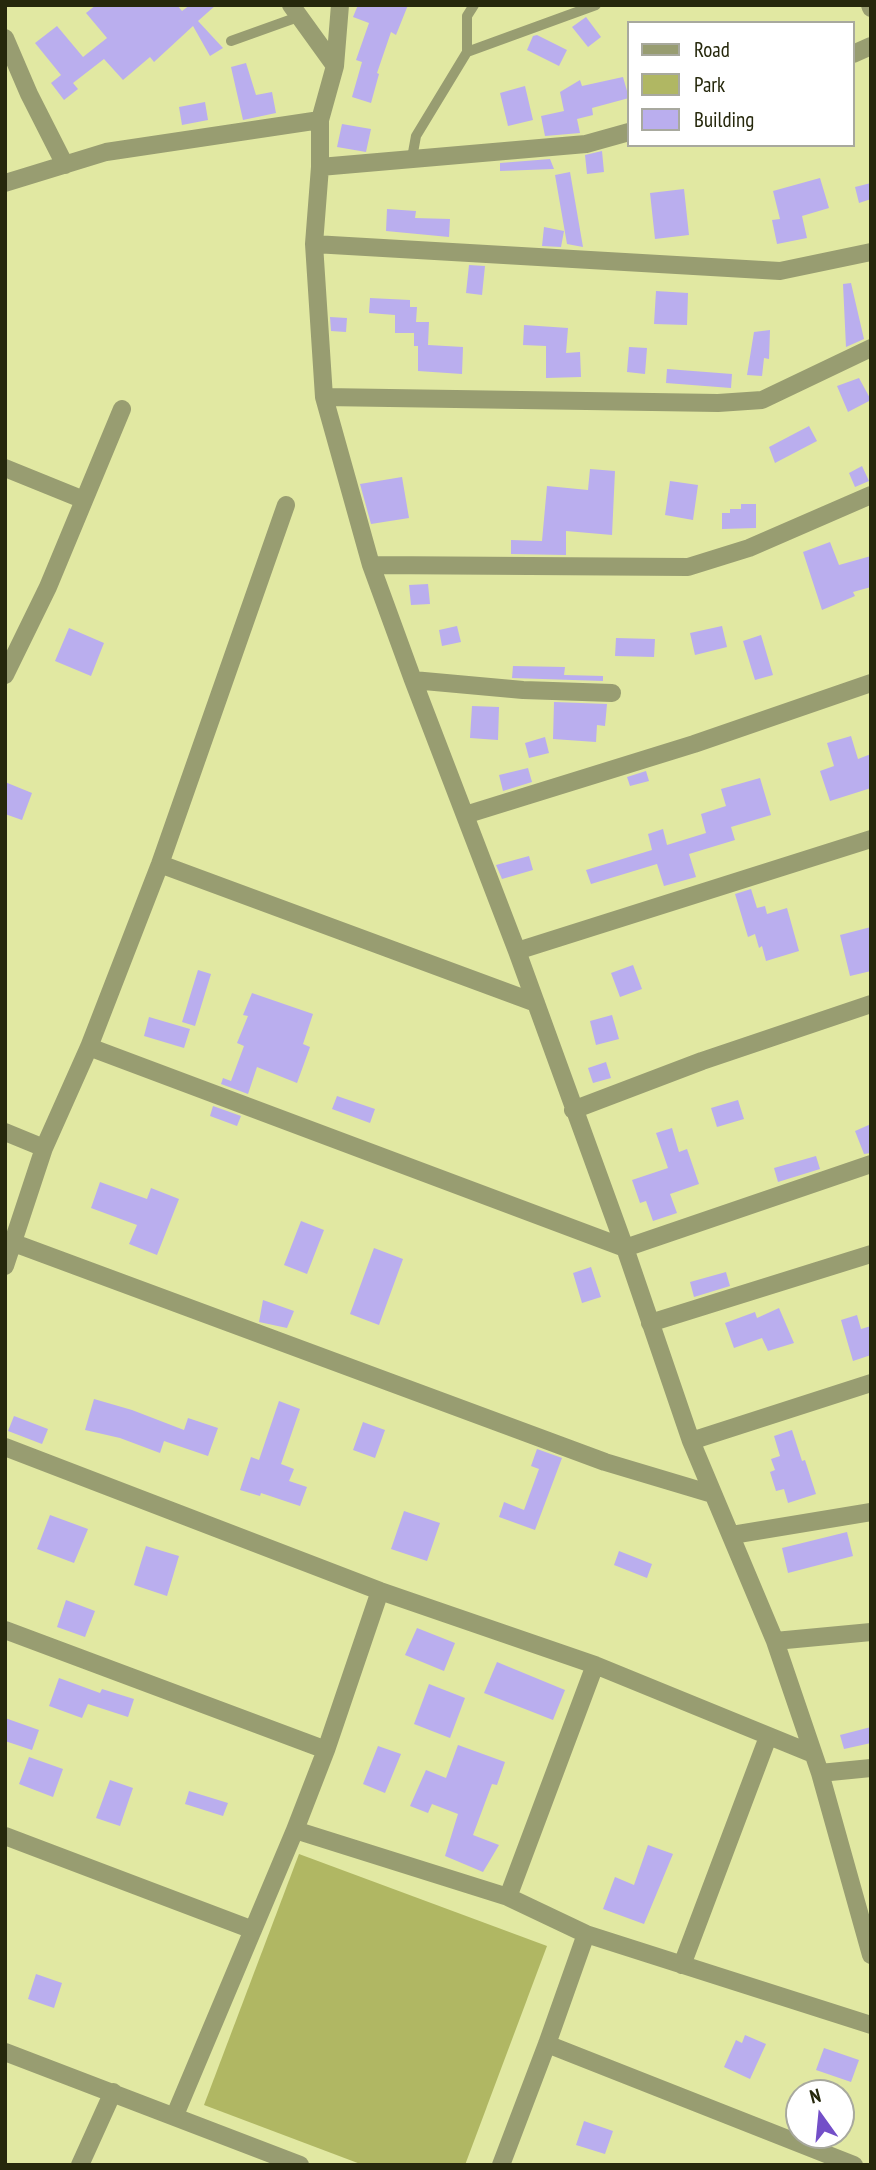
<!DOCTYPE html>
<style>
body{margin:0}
#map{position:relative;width:876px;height:2170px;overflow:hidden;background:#e1e8a2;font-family:"PT Sans Narrow",sans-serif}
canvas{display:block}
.frame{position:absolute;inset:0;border:7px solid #26280c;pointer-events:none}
.legend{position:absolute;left:627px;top:21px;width:228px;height:126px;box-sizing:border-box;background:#fff;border:2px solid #a8a99e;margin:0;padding:9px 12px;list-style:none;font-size:21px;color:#26280c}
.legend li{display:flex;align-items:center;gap:14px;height:35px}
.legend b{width:35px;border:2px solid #a8a99e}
.north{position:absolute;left:785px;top:2079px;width:70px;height:70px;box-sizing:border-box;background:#fff;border:2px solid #a8a99e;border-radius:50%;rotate:345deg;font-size:19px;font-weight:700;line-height:28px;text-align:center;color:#26280c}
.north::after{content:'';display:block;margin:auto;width:24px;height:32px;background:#734fc8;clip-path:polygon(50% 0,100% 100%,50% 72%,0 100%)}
</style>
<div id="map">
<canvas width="876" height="2170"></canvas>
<div class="frame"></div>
<ul class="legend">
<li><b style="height:9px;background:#989d71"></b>Road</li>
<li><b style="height:19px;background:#b0b763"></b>Park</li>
<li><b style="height:19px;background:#baaeee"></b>Building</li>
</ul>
<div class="north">N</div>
</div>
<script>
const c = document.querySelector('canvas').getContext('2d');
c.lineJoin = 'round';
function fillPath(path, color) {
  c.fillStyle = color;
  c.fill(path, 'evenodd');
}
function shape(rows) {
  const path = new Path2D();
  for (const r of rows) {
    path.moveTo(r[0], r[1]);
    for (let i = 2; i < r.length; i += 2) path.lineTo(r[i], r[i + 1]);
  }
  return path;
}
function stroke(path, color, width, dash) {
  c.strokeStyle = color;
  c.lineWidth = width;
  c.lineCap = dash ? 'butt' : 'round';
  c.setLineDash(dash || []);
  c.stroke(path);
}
const green = shape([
 [299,1854,547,1946,465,2165,363,2165,204,2105]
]);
const building = shape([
 [96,5,177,5,182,11,190,5,216,5,198,21,223,48,210,56,193,26,154,62,150,57,123,80,104,59,73,83,78,89,64,100,51,83,61,75,35,43,57,26,83,57,107,38,86,13],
 [358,5,408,5,396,35,391,32,377,73,379,74,371,103,352,97,362,62,356,60,369,23,353,17],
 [586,17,601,37,588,47,572,27],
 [537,35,567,50,559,66,527,50,533,36],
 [246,63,256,95,272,92,276,113,243,120,231,67],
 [623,77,629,98,592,108,593,115,577,119,580,133,545,136,541,116,564,111,560,92,580,80,582,86],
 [525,86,533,120,508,126,500,93],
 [205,102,208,120,182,125,179,107],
 [342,124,371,129,366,152,337,147],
 [602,151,604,172,587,174,585,155],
 [550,159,554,169,500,171,500,163],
 [570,172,583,247,567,244,555,175],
 [820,178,829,208,802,216,807,238,777,244,772,220,780,219,773,191],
 [871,183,871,199,859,203,855,187],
 [684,189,689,235,655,239,650,193],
 [387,209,416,211,415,218,450,219,449,237,386,231],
 [544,227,564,231,561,247,542,246],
 [469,265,485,266,482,295,466,293],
 [851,283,864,339,846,347,843,284],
 [656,291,688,293,687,325,654,324],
 [370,298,410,300,410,307,417,307,416,322,429,322,428,345,463,347,462,374,418,371,418,346,414,346,414,333,395,333,395,315,369,313],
 [330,317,347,318,346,332,331,331],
 [524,325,568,328,566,353,580,352,581,377,546,378,546,346,523,345],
 [770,330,769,359,764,358,762,376,747,375,754,332],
 [629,347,647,348,645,374,627,372],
 [667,369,732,374,731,388,666,383],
 [859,378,871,400,848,412,837,386],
 [809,426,817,441,775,463,769,447],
 [862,466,869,481,855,487,849,473],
 [590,469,615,471,612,535,566,531,566,555,511,554,511,540,542,541,547,486,588,490],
 [402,477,409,518,371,524,360,484],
 [670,481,698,485,693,520,665,515],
 [741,504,756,504,756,528,722,529,722,513,730,513,730,509,741,509],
 [830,542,839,565,871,556,871,587,853,592,855,596,822,610,803,552],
 [428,584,430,604,411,605,409,585],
 [457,626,461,642,442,646,439,630],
 [722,626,727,647,695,655,690,633],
 [69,628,104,643,91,676,55,661],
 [761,635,773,675,755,680,743,641],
 [616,638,655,639,654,657,615,656],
 [513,666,565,667,564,675,603,676,603,681,512,678],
 [554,702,607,704,605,726,597,725,596,742,553,739],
 [472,706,499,707,498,740,470,738],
 [851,736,858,759,871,754,871,788,830,801,820,771,834,766,827,743],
 [545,737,549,753,529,758,525,743],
 [528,768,532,782,503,791,499,775],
 [646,771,649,781,630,786,627,777],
 [760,778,771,815,731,827,735,840,689,854,696,877,664,886,657,864,591,884,586,870,652,850,648,834,663,829,667,845,706,833,701,814,726,806,721,789],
 [5,782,32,793,22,820,5,814],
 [529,856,533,870,502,879,496,865],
 [751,889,757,908,765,906,767,914,787,908,799,951,766,961,762,946,759,948,755,934,748,937,735,894],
 [871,927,871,971,850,976,840,935],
 [633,965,642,989,620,997,611,973],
 [198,970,211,974,195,1026,182,1022],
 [252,993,313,1014,303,1044,310,1047,297,1083,257,1067,248,1094,221,1084,223,1078,231,1081,244,1046,237,1043,248,1016,243,1015],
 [612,1015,619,1039,596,1045,590,1021],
 [149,1017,190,1029,184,1048,144,1036],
 [606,1062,611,1078,593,1083,588,1068],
 [337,1096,375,1109,370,1123,332,1109],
 [738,1100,744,1119,717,1127,711,1108],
 [213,1106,241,1116,237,1126,210,1116],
 [871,1124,871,1153,864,1154,855,1131],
 [672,1128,679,1152,687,1149,699,1184,670,1194,677,1213,653,1221,646,1201,640,1203,632,1180,668,1168,656,1133],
 [816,1156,820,1169,778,1182,774,1168],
 [100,1182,147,1199,151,1188,179,1199,157,1255,129,1244,137,1225,91,1208],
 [301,1221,324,1230,307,1274,284,1265],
 [374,1248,403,1259,379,1325,350,1314],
 [591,1267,601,1297,582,1303,573,1273],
 [726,1272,730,1286,694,1297,690,1282],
 [263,1300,294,1311,287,1328,259,1322],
 [779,1308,794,1343,768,1351,762,1338,734,1348,725,1323,755,1312,757,1318],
 [857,1315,861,1329,871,1326,871,1355,853,1361,841,1320],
 [94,1399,132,1410,184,1430,188,1418,218,1428,208,1456,164,1441,160,1453,120,1438,85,1430],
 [279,1401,300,1409,281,1464,294,1469,289,1481,307,1487,300,1506,261,1493,260,1496,240,1490,251,1457,259,1460],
 [14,1416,48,1429,42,1444,8,1431],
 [363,1422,385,1430,375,1458,353,1450],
 [792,1430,802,1461,805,1460,816,1494,788,1503,784,1489,776,1491,770,1472,775,1470,771,1459,780,1456,774,1436],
 [537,1449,562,1458,535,1530,499,1517,504,1502,524,1510,539,1469,531,1466],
 [404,1511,440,1523,427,1561,391,1549],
 [50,1515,88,1529,74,1563,37,1549],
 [847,1532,853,1556,788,1573,782,1548],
 [146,1546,179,1556,167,1596,134,1585],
 [619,1551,652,1564,647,1578,614,1565],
 [66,1600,95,1611,85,1637,57,1627],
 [417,1628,455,1643,444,1671,405,1655],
 [497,1662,565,1690,553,1720,484,1693],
 [59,1678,100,1693,102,1689,134,1699,128,1717,88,1704,82,1718,49,1706],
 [429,1684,465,1698,450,1738,414,1724],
 [5,1718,39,1730,32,1750,5,1741],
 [871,1727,871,1743,844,1749,840,1735],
 [458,1745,505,1762,497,1785,492,1784,473,1835,499,1845,483,1872,445,1856,458,1814,432,1804,428,1813,410,1806,426,1770,446,1778],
 [378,1746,401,1754,385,1793,363,1784],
 [29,1757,63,1769,53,1797,19,1784],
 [110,1780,133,1788,120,1826,96,1818],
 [189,1791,228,1803,223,1816,185,1804],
 [648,1845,673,1854,644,1924,603,1909,615,1877,634,1885],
 [36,1974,62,1983,54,2008,28,1999],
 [745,2035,766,2044,750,2079,724,2067,736,2040,742,2043],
 [824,2048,859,2060,851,2082,816,2070],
 [584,2121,613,2131,605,2154,576,2145]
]);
const service = shape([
 [231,41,298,17],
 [467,52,596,5],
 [412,158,416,136,467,52,467,16,474,5]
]);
const minor = shape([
 [291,5,335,66],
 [340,5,335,66,320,120,320,167,314,244,324,397,371,565,413,680,517,951,625,1248,691,1441,775,1641,820,1773,871,1955],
 [870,5,871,8],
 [5,38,29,94,65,165],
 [853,54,871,46],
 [320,167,586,144,629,132],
 [5,183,106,152,320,120],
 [314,244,780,271,871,252],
 [324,397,718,403,762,400,871,348],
 [5,468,84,500],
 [371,565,688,567,749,548,871,495],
 [5,675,48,587,122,409],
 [413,680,523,690,612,693],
 [465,815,694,744,871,683],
 [160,864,536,1003],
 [517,951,871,839],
 [89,1047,625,1248,871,1164],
 [573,1110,702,1061,871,1004],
 [5,1132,44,1148],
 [14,1243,605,1462,712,1494],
 [5,1266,44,1148,89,1047,160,864,286,505],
 [650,1323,871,1254],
 [691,1441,871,1383],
 [5,1447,380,1591,595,1665,813,1754],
 [732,1535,871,1512],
 [5,1630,326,1750],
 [775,1641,871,1632],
 [820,1773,871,1768],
 [295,1830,508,1897,586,1934,871,2025],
 [5,1836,253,1930],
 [508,1897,595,1665],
 [682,1965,768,1737],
 [547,2044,854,2165],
 [5,2052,300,2165],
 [175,2115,295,1830,326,1750,380,1591],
 [80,2165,113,2092],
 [501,2165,547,2044,586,1934]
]);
fillPath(green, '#b0b763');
fillPath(building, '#baaeee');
stroke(service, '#989d71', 10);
stroke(minor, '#989d71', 18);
</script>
